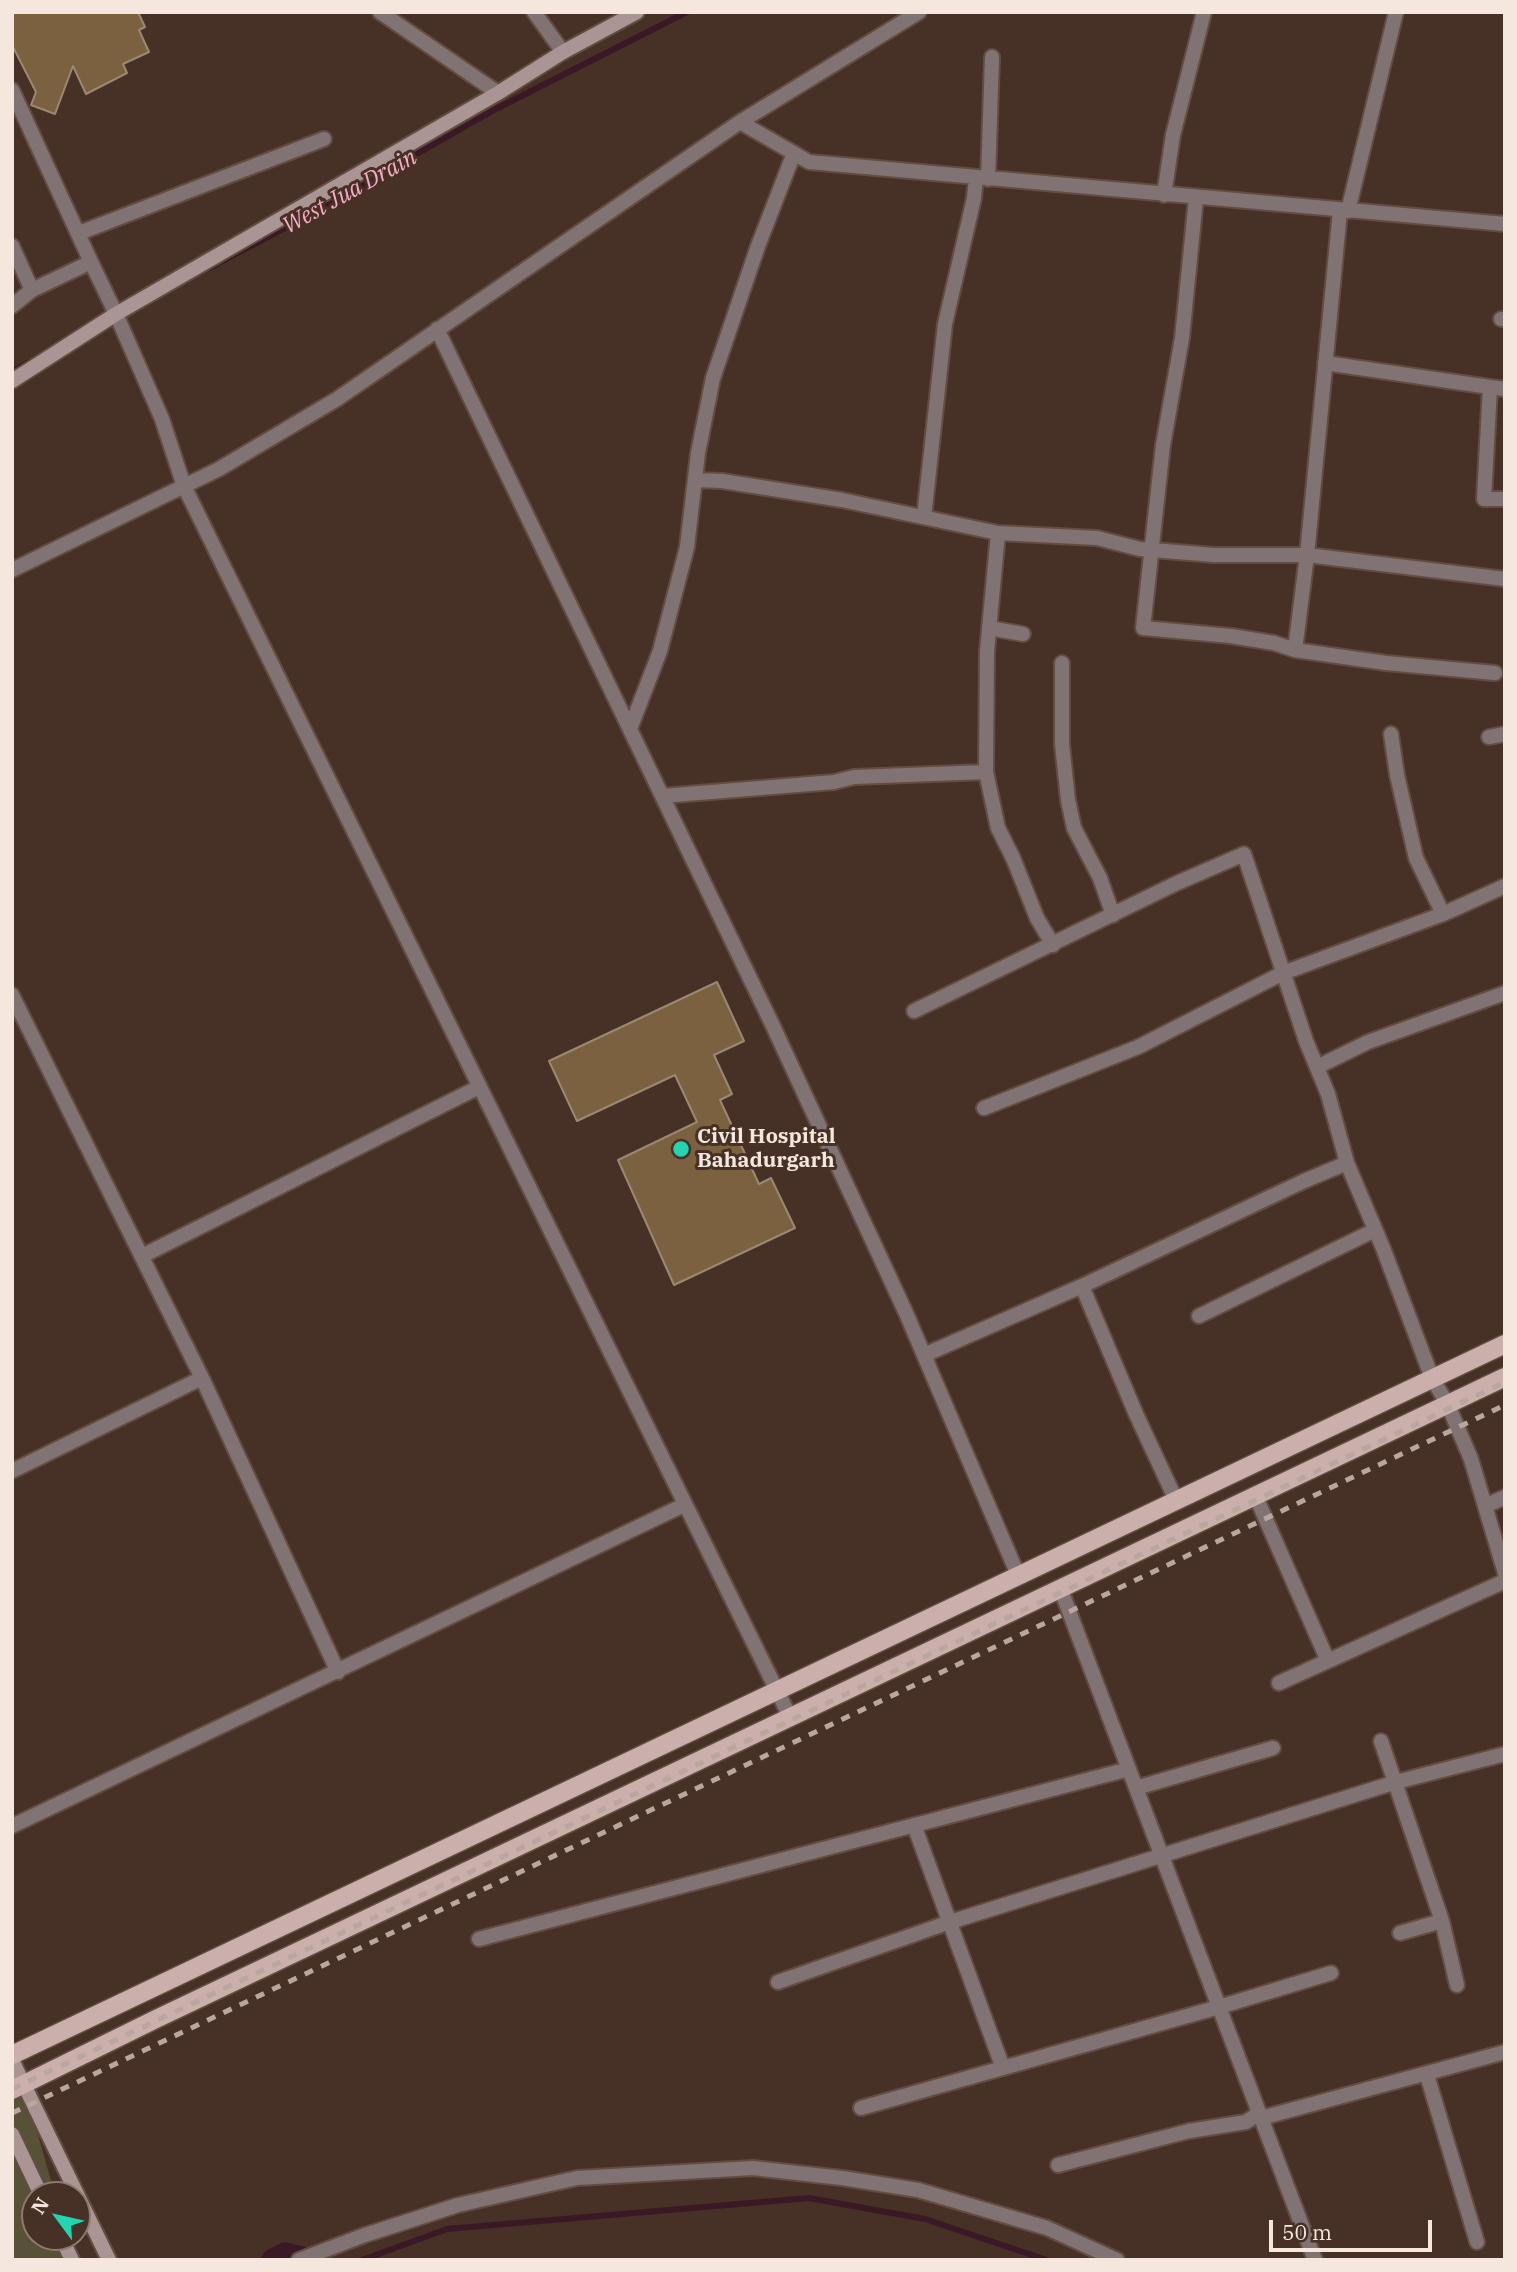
<!DOCTYPE html>
<style>
body{margin:0}
#map{position:relative;width:1517px;height:2272px;overflow:hidden;background:#473025;font-family:"IBM Plex Serif",serif}
canvas{display:block}
.frame{position:absolute;inset:0;border:14px solid #f5e6de;pointer-events:none}
.north{position:absolute;left:21px;top:2181px;width:70px;height:70px;box-sizing:border-box;background:#473025;border:2px solid #8d796f;border-radius:50%;rotate:303deg;font-size:19px;font-weight:700;line-height:28px;text-align:center;color:#f5e6de}
.north::after{content:'';display:block;margin:auto;width:24px;height:32px;background:#20d5b0;clip-path:polygon(50% 0,100% 100%,50% 72%,0 100%)}
.scale{position:absolute;left:1269px;top:2220px;width:163px;height:32px;box-sizing:border-box;border:4px solid #f5e6de;border-top:0;padding-left:9px;font-size:21px;line-height:24px;white-space:nowrap;color:#f5e6de;-webkit-text-stroke:5px #473025;paint-order:stroke}
</style>
<div id="map">
<canvas width="1517" height="2272"></canvas>
<div class="frame"></div>
<div class="north">N</div>
<div class="scale">50 m</div>
</div>
<script>
const c = document.querySelector('canvas').getContext('2d');
c.lineJoin = 'round';
function fillPath(path, color) {
  c.fillStyle = color;
  c.fill(path, 'evenodd');
}
function shape(rows) {
  const path = new Path2D();
  for (const r of rows) {
    path.moveTo(r[0], r[1]);
    for (let i = 2; i < r.length; i += 2) path.lineTo(r[i], r[i + 1]);
  }
  return path;
}
function stroke(path, color, width, dash) {
  c.strokeStyle = color;
  c.lineWidth = width;
  c.lineCap = dash ? 'butt' : 'round';
  c.setLineDash(dash || []);
  c.stroke(path);
}
function write(font, color, halo, rows, align = 'center') {
  c.font = font + ' "IBM Plex Serif",serif';
  c.lineWidth = 6;
  c.setLineDash([]);
  c.textBaseline = 'middle';
  c.strokeStyle = halo;
  c.fillStyle = color;
  for (const [text, x, y, turn = 0] of rows) {
    c.save();
    c.translate(x, y);
    c.rotate((+turn || 0) * Math.PI / 180);
    c.textAlign = isNaN(turn) ? turn : align;
    if (halo) c.strokeText(text, 0, 0);
    c.fillText(text, 0, 0);
    c.restore();
  }
}
const green = shape([
 [24,2085,55,2195,35,2195,35,2237,66,2237,73,2260,12,2260,12,2090]
]);
const stream = shape([
 [209,268,319,210,494,110,687,12],
 [12,372,29,362],
 [362,2260,447,2229,809,2198,925,2219,1047,2260]
]);
const canal = shape([
 [273,2260,285,2254,311,2260]
]);
const building = shape([
 [12,12,138,12,145,27,139,30,149,52,123,64,127,73,86,94,73,66,55,114,31,105,36,92,12,45,12,12],
 [717,982,744,1041,714,1055,732,1094,720,1100,759,1184,771,1178,795,1228,674,1285,618,1160,697,1122,675,1075,577,1121,549,1061,717,982]
]);
const street = shape([
 [380,12,498,93],
 [534,12,563,52],
 [12,90,91,262],
 [740,122,809,162,1505,224],
 [988,179,992,57],
 [1164,195,1173,135,1204,12],
 [1196,198,1182,338,1163,445,1143,628,1231,636,1274,643,1295,650],
 [1340,211,1307,555,1505,579],
 [1348,211,1396,12],
 [79,233,324,139],
 [12,246,32,290],
 [12,306,32,290,91,262,116,314,162,419,184,486,790,1717],
 [1501,319,1505,319],
 [437,329,773,1026,906,1313,1018,1575],
 [1325,363,1490,387,1484,499,1505,499],
 [1490,387,1505,389],
 [695,480,722,481,842,500,998,533,1097,538,1140,549,1214,555,1307,555,1295,650,1386,663,1495,673],
 [924,517,945,324,974,198,976,178],
 [998,533,987,651,986,772,998,828,1013,858,1037,918,1053,945],
 [12,570,219,469,337,399,740,122,919,12],
 [989,628,1023,634],
 [1062,663,1062,744,1068,800,1074,828,1100,878,1113,915],
 [630,729,660,651,687,547,698,453,713,378,758,246,794,153],
 [1391,734,1397,775,1416,858,1443,914],
 [1489,737,1505,734],
 [662,796,834,782,854,777,986,772],
 [12,995,202,1378,338,1672],
 [914,1011,1177,883,1244,854,1306,1041,1328,1094,1347,1163],
 [1317,1067,1368,1042,1505,993],
 [984,1108,1138,1047,1283,973,1443,914,1505,886],
 [142,1256,479,1087],
 [1199,1316,1375,1230],
 [924,1355,1082,1286],
 [12,1471,202,1378],
 [1256,1497,1328,1661],
 [1176,1500,1136,1414,1082,1286,1304,1181,1347,1163,1383,1248,1432,1378,1448,1405,1471,1459,1505,1573],
 [1485,1506,1505,1497],
 [1061,1590,1315,2260],
 [1279,1683,1505,1581],
 [1381,1741,1442,1921,1457,1985],
 [1136,1788,1273,1748],
 [914,1825,1003,2068],
 [12,1826,684,1505],
 [1400,1933,1442,1921],
 [479,1939,1129,1769],
 [778,1982,950,1922,1396,1782,1505,1754],
 [1427,2075,1477,2242],
 [861,2108,1219,2007,1331,1973],
 [1261,2118,1505,2052],
 [1058,2165,1189,2131,1246,2122,1259,2113],
 [299,2260,365,2235,458,2205,577,2178,753,2168,842,2178,918,2190,1047,2228,1117,2260]
]);
const secondary = shape([
 [12,381,116,314,498,93,563,52,637,12],
 [12,2060,109,2260],
 [12,2134,41,2195],
 [61,2237,72,2260]
]);
const primary = shape([
 [12,2055,1505,1344],
 [12,2090,156,2019,1505,1377]
]);
const rail = shape([
 [12,2089,1505,1382],
 [12,2113,1505,1405]
]);
const markers = [
 [681,1149,9,"#20d5b0"]
];
const poiNames = [
 ["Civil Hospital",697,1137],
 ["Bahadurgarh",697,1161]
];
const waterNames = [
 ["West Jua Drain",350,192,-29]
];
fillPath(green, '#575237');
stroke(stream, '#3b1825', 6);
stroke(canal, '#3b1825', 23);
fillPath(building, '#7b6140');
stroke(building, '#9a8972', 2);
stroke(street, '#634d43', 18);
stroke(secondary, '#634d43', 18);
stroke(primary, '#634d43', 21);
stroke(street, '#817373', 14);
stroke(secondary, '#ab9594', 14);
stroke(primary, '#cbafad', 18);
stroke(rail, '#b9a79e', 5, [9, 9]);
for (const [x, y, r, color] of markers) {
  const dot = new Path2D();
  dot.arc(x, y, r, 0, 2 * Math.PI);
  c.fillStyle = color;
  c.fill(dot);
  stroke(dot, '#473025', 2.5);
}
write('bold 21px', '#f5e6de', '#473025', poiNames, 'left');
write('italic 23px', '#f4adc5', '#473025', waterNames);
</script>
